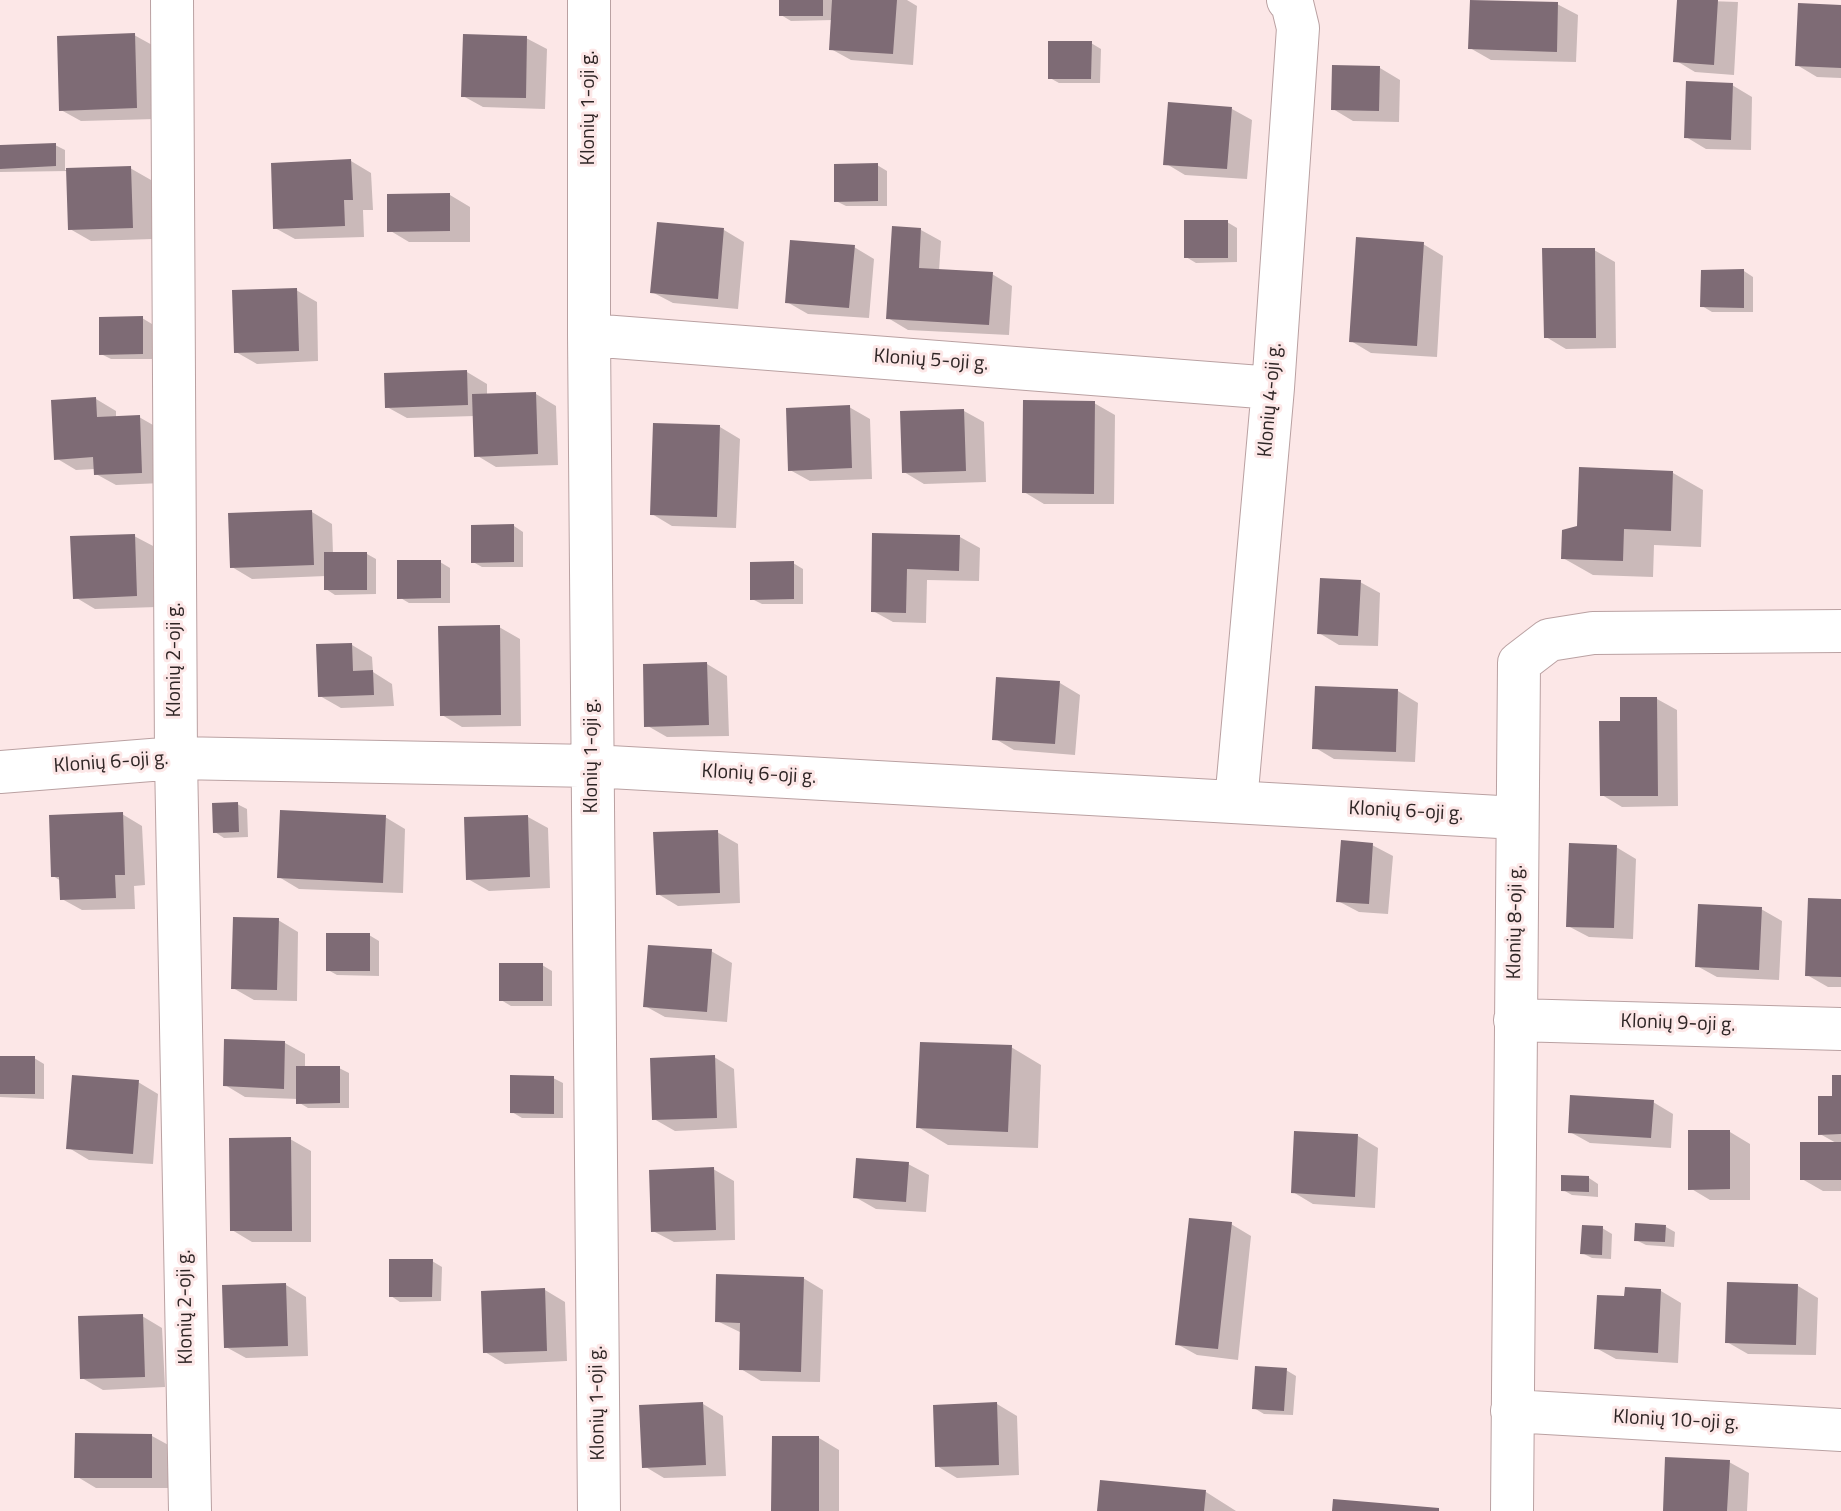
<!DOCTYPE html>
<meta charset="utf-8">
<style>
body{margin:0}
canvas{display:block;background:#fce7e7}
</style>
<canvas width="1841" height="1511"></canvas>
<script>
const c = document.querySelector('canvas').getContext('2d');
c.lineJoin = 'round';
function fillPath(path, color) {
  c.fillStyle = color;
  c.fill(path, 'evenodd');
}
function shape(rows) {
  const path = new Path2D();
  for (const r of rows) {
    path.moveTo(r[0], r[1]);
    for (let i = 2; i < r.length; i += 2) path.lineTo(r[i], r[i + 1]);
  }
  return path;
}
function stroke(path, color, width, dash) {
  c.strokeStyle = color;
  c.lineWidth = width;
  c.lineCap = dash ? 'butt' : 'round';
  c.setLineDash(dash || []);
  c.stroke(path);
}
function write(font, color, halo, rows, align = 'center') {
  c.font = font + ' "Titillium Web",sans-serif';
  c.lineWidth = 6;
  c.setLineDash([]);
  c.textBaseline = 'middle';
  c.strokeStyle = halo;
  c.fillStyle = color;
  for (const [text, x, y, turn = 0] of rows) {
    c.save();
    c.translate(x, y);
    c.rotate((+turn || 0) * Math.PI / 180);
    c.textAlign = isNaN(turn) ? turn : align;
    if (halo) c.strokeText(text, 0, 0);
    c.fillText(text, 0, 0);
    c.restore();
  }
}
const shadow = shape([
 [781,0,907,0,917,6,913,65,851,60,831,49,833,20,791,21,781,15],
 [1679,0,1738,2,1734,75,1695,72,1675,60],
 [1557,4,1578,15,1576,62,1491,60,1470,48],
 [1841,7,1841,78,1817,77,1797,65],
 [134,35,154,46,156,119,81,121,61,110],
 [526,38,547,49,545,109,483,107,463,96],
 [1091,43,1101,49,1100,83,1059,83,1050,78],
 [1380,68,1400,80,1399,122,1353,121,1333,109],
 [1732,85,1752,97,1751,150,1706,149,1686,137],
 [1232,109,1252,120,1247,179,1185,175,1165,163],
 [55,145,65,150,65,170,130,168,151,180,153,239,91,241,70,229,69,171,0,172,0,147],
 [351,161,371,173,373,210,363,210,364,237,295,239,275,228],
 [877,165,887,171,887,206,846,206,836,201],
 [450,195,470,207,470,242,409,242,389,230],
 [1227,222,1237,228,1237,262,1196,263,1186,257],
 [724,230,744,242,738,309,673,303,652,292],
 [921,230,941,241,939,271,992,274,1012,286,1009,335,908,330,888,318],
 [1423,244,1443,256,1437,357,1371,353,1351,341],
 [854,247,874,259,869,318,808,314,787,302],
 [1594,250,1615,262,1616,348,1566,349,1546,337],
 [1744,271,1753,277,1753,312,1712,312,1702,306],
 [296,290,317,302,318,361,257,364,236,352],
 [142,318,152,324,152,359,111,359,101,354],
 [467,372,487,384,487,396,536,394,556,406,558,465,496,467,476,455,475,416,407,418,387,407],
 [96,399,116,411,116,418,139,417,160,429,162,483,116,485,96,474,95,469,76,470,56,458],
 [1094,403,1115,415,1114,504,1044,504,1024,492],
 [849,407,870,419,872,479,810,481,790,470],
 [964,411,984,422,986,482,924,484,904,472],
 [720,427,740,439,736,528,672,526,652,514],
 [1673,473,1703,490,1701,547,1654,545,1653,577,1593,575,1563,558,1579,527],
 [312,512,332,524,333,554,367,554,376,559,376,594,335,595,326,589,326,576,252,579,232,567],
 [514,526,523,532,523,567,482,567,473,562],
 [874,535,960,537,980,548,979,581,927,580,926,623,893,622,873,611],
 [134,536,155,547,157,607,95,609,75,597],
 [440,562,450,568,450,603,409,603,399,597],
 [793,563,803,569,803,604,762,604,752,599],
 [1360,582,1380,593,1378,646,1339,645,1319,633],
 [499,627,520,639,521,726,462,727,442,715],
 [352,645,372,657,373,672,392,684,394,706,341,708,320,696],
 [707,664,727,676,729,736,667,737,646,725],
 [1060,683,1080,695,1075,755,1014,750,994,738],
 [1398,691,1418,703,1415,762,1334,759,1314,747],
 [1657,699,1677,710,1678,806,1622,807,1602,795,1622,723],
 [237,804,247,809,248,837,224,838,215,832],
 [122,814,142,826,145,885,134,886,135,909,82,910,62,899,61,881,53,876],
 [385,817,405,829,403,893,299,889,279,877],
 [528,817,548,828,550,888,489,891,468,879],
 [717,832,738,844,740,903,678,906,658,894],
 [1372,845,1393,856,1388,914,1359,912,1338,901],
 [1616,847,1636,859,1633,939,1589,937,1568,926],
 [1841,901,1841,987,1828,987,1807,975],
 [1761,909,1782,921,1779,980,1717,977,1697,966],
 [278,920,298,932,297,1001,254,1000,233,988],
 [369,935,379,941,379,976,337,975,328,970],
 [711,951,732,963,727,1022,665,1017,645,1006],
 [542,965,552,971,552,1006,511,1006,501,1000],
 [285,1043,305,1054,305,1068,339,1068,349,1073,349,1108,308,1108,298,1102,298,1099,245,1097,225,1085],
 [1011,1047,1041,1065,1038,1148,948,1145,918,1127],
 [714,1057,734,1069,737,1128,675,1131,654,1119],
 [0,1058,34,1058,44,1064,44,1099,0,1097],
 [1841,1077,1841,1191,1823,1191,1802,1179,1838,1144,1820,1134],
 [553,1078,563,1083,563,1118,522,1118,512,1112],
 [138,1082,158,1094,153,1164,89,1160,69,1148],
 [1653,1102,1673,1114,1671,1148,1590,1143,1570,1132],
 [1730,1132,1750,1144,1750,1200,1710,1200,1690,1188],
 [1358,1136,1378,1148,1375,1208,1313,1204,1293,1192],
 [290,1139,311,1151,311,1242,252,1242,232,1230],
 [908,1164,929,1175,926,1212,876,1209,855,1197],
 [713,1169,734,1181,735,1240,674,1242,653,1231],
 [1589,1178,1598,1184,1598,1197,1572,1195,1563,1190],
 [1231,1224,1251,1236,1238,1360,1197,1355,1177,1344],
 [1666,1227,1675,1232,1674,1247,1646,1245,1636,1240],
 [1602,1228,1612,1234,1611,1259,1592,1258,1582,1253],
 [432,1261,442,1267,441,1301,400,1302,391,1296],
 [803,1278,823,1290,820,1382,761,1381,741,1369,742,1333,717,1321],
 [286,1285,306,1297,308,1356,246,1358,226,1347],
 [1798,1286,1818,1298,1816,1355,1748,1354,1727,1342],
 [545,1290,565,1302,567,1361,505,1364,485,1352],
 [1661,1291,1681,1303,1678,1363,1616,1359,1596,1348,1626,1298],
 [142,1316,162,1328,165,1387,103,1390,82,1378],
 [1286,1370,1296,1376,1293,1415,1264,1414,1254,1408],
 [703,1404,723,1416,726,1476,664,1478,644,1466],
 [997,1404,1017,1416,1019,1475,957,1478,937,1466],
 [152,1436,172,1447,171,1488,96,1488,76,1476],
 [819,1438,839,1450,839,1511,773,1511],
 [1729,1462,1749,1473,1747,1511,1665,1511],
 [1206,1492,1236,1511,1099,1511]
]);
const building = shape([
 [779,0,823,0,823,16,779,16],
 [832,0,897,0,893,54,829,50],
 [1470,0,1558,2,1557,52,1468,49],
 [1677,0,1718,0,1714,65,1673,62],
 [1798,3,1841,5,1841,68,1795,66],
 [135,33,137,108,59,111,57,36],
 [463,34,527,36,526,98,461,97],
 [1048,41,1092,41,1091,79,1048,79],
 [1332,65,1380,66,1379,111,1331,110],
 [1686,81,1733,83,1731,140,1684,138],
 [1168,102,1232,107,1227,169,1163,165],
 [56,143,56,166,0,169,0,145],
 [351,159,353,200,344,200,345,226,273,229,271,163],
 [878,163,878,201,834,202,834,164],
 [131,166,133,228,68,230,66,168],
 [450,193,450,231,387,232,387,194],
 [1184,220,1228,220,1228,258,1184,258],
 [657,222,724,228,718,299,650,293],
 [892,226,921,228,919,268,993,272,989,325,886,319],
 [1356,237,1424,242,1417,346,1349,342],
 [790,240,855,245,849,308,785,303],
 [1542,248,1595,248,1596,338,1544,338],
 [1744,269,1744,308,1700,307,1701,270],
 [297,288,299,351,234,353,232,290],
 [143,316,143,354,99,355,99,317],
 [467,370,468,405,385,408,384,373],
 [536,392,538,454,474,457,472,394],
 [96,397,97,417,140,415,142,473,94,475,93,457,54,460,51,400],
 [1023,400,1095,401,1094,494,1022,493],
 [850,405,852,468,788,471,786,408],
 [964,409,966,471,902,473,900,411],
 [653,423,720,425,717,517,650,515],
 [1579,467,1673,471,1671,531,1624,529,1623,561,1561,559,1562,530,1577,526],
 [312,510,314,565,230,568,228,513],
 [514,524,514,562,471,563,471,525],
 [872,533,960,535,959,571,907,569,906,613,871,612],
 [135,534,137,596,73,599,70,536],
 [324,552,367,552,367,590,324,590],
 [397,560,441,560,441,598,397,599],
 [794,561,794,599,750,600,750,562],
 [1320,578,1361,580,1358,636,1317,634],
 [500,625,501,715,440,716,438,626],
 [352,643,353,671,373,670,374,695,318,697,316,644],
 [707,662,709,725,644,727,643,664],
 [996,677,1060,681,1055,744,992,740],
 [1315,686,1398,689,1396,752,1312,749],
 [1620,697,1657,697,1658,796,1600,796,1599,721,1620,721],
 [238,802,239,832,213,833,212,803],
 [280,810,386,815,383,883,277,878],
 [123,812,125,875,115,875,116,898,60,900,59,877,51,877,49,815],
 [528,815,530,877,466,880,464,817],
 [718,830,720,893,656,895,653,832],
 [1341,840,1373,843,1369,904,1336,902],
 [1569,843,1617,845,1614,928,1566,927],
 [1808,898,1841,899,1841,977,1805,976],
 [1698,904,1762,907,1759,970,1695,967],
 [233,917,279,918,277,990,231,989],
 [326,933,370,933,370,971,326,971],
 [648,945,712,949,707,1012,643,1007],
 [499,963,543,963,543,1001,499,1001],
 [224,1039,285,1041,284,1089,223,1086],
 [920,1042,1012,1045,1008,1132,916,1128],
 [715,1055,717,1118,652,1120,650,1058],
 [0,1056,35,1056,35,1094,0,1094],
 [296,1066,340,1066,340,1103,296,1104],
 [72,1075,139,1080,133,1154,66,1149],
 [510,1075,554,1076,554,1114,510,1113],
 [1832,1075,1841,1075,1841,1134,1818,1135,1818,1096,1832,1096],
 [1570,1095,1654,1100,1651,1138,1568,1133],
 [1688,1130,1730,1130,1730,1189,1688,1190],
 [1294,1131,1358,1134,1355,1197,1291,1193],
 [291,1137,292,1231,230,1231,229,1138],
 [1800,1142,1841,1142,1841,1180,1800,1180],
 [856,1158,909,1162,906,1202,853,1198],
 [714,1167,716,1230,651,1232,649,1170],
 [1561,1175,1589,1176,1589,1192,1561,1191],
 [1189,1218,1232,1222,1218,1349,1175,1345],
 [1635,1223,1666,1225,1665,1242,1634,1241],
 [1582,1225,1603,1226,1602,1255,1580,1254],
 [389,1259,433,1259,432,1297,389,1297],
 [716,1274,804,1277,801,1372,739,1370,740,1323,715,1322],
 [1727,1282,1798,1284,1796,1345,1725,1343],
 [286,1283,288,1346,224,1348,222,1285],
 [1625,1287,1661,1289,1658,1353,1594,1349,1597,1295,1624,1296],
 [545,1288,547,1351,483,1353,481,1291],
 [143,1314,145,1377,80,1379,78,1316],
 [1255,1366,1287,1368,1284,1411,1252,1409],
 [703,1402,706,1465,642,1468,639,1405],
 [997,1402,999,1465,935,1467,933,1405],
 [75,1433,152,1434,152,1478,74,1478],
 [772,1436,819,1436,819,1511,771,1511],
 [1665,1457,1730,1460,1727,1511,1663,1511],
 [1100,1480,1206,1490,1204,1511,1097,1511],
 [1333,1499,1439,1508,1439,1511,1332,1511]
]);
const street = shape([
 [172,0,176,758,190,1511],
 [589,0,589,335,599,1511],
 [589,335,1273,388],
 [0,772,176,758,592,766,1517,818],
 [1236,802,1273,388,1298,28,1292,3,1288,0],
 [1515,1020,1841,1029],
 [1512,1411,1841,1430],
 [1512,1511,1519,663,1549,640,1593,633,1841,631]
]);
const streetNames = [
 ["Klonių 1-oji g.",589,108,-90],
 ["Klonių 5-oji g.",931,361,4],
 ["Klonių 4-oji g.",1271,400,-85],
 ["Klonių 2-oji g.",175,660,-90],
 ["Klonių 1-oji g.",592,756,-90],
 ["Klonių 6-oji g.",111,763,-4],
 ["Klonių 6-oji g.",759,775,3],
 ["Klonių 6-oji g.",1406,812,3],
 ["Klonių 8-oji g.",1516,922,-89],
 ["Klonių 9-oji g.",1678,1024,2],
 ["Klonių 2-oji g.",186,1307,-91],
 ["Klonių 1-oji g.",598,1403,-91],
 ["Klonių 10-oji g.",1676,1421,3]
];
fillPath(shadow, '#0003');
fillPath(building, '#7e6b75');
stroke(street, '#baa1a2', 44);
stroke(street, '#fff', 42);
write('20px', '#2e2525', '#fce7e7', streetNames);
</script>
